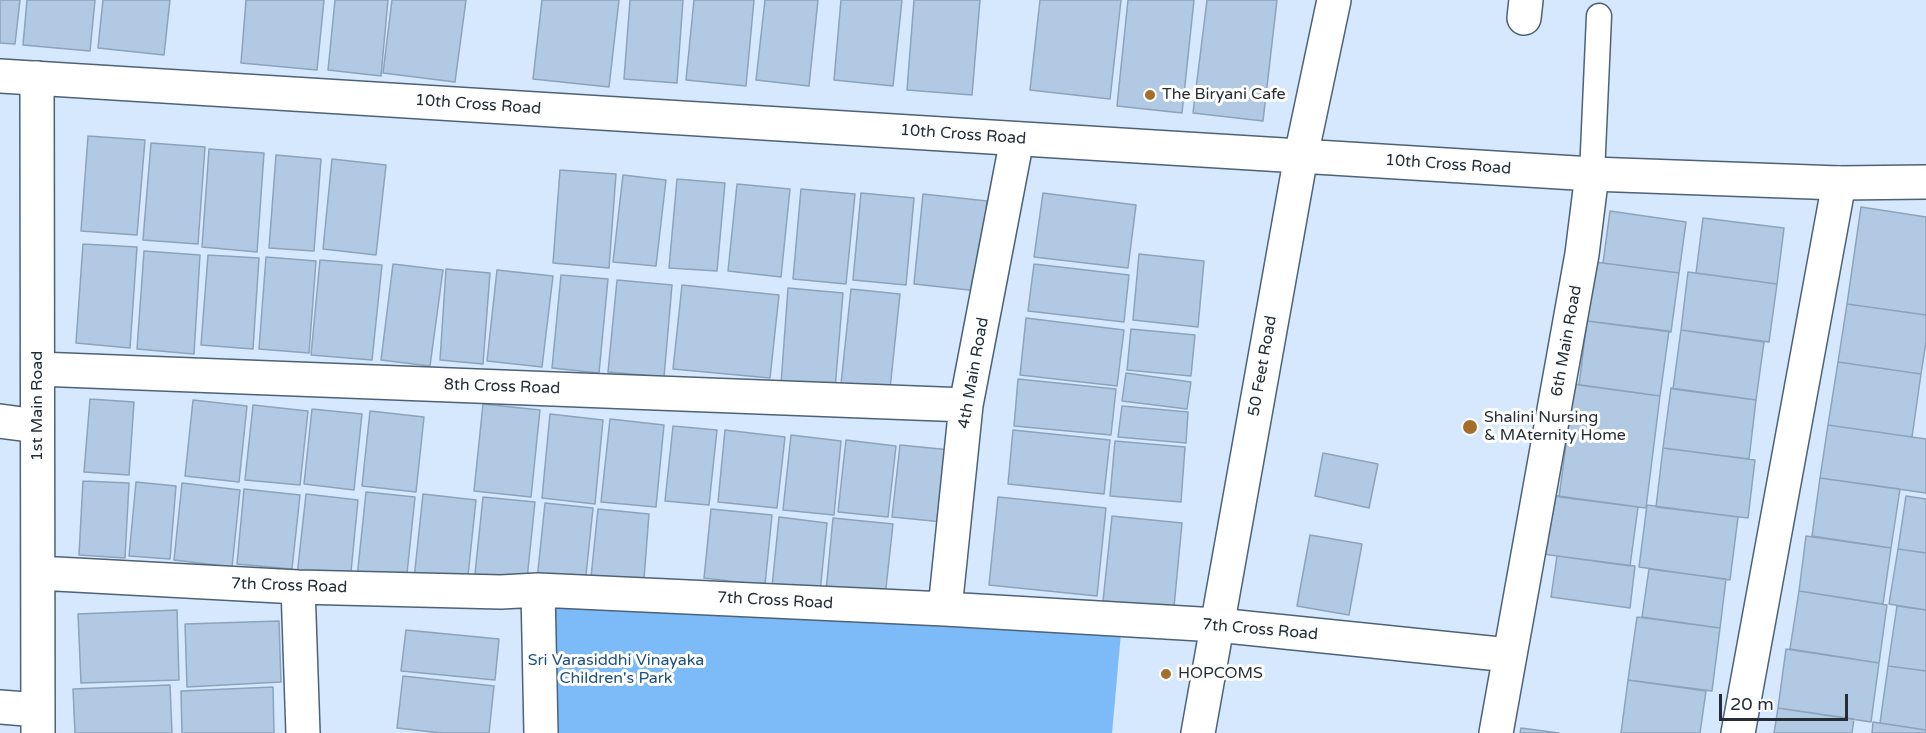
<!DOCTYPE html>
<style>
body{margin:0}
#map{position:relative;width:1926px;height:733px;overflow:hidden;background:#d5e8fd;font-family:"Varela Round",sans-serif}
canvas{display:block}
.scale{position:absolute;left:1719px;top:694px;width:129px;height:27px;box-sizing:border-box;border:3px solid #252e38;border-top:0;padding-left:8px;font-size:18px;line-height:21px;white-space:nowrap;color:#252e38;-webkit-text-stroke:4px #fff;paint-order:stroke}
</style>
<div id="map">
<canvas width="1926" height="733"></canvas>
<div class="scale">20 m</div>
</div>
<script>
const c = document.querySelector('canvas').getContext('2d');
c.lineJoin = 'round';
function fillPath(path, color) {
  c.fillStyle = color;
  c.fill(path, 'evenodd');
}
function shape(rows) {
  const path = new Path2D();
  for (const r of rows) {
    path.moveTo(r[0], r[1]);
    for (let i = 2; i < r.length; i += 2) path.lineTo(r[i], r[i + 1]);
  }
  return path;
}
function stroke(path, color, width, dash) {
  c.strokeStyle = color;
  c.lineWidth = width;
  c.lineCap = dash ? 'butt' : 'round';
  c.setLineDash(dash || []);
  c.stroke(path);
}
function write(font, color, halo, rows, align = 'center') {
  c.font = font + ' "Varela Round",sans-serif';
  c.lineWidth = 6;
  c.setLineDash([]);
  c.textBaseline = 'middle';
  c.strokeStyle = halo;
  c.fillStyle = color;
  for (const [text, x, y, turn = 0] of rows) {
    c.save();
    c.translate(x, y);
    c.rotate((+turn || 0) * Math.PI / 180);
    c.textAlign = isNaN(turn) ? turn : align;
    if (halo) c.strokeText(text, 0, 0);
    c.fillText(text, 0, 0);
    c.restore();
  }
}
const green = shape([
 [551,604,1121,633,1112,733,554,733]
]);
const building = shape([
 [0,0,20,0,15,44,0,43,0,0],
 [27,0,95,0,90,51,23,45,27,0],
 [103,0,170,0,164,55,98,48,103,0],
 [246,0,324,0,317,70,241,63,246,0],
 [335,0,388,0,381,76,328,70,335,0],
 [392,0,466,0,455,82,383,73,392,0],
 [542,0,619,0,609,87,533,79,542,0],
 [630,0,683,0,677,83,624,79,630,0],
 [694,0,754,0,746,86,686,80,694,0],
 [765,0,818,0,809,86,756,80,765,0],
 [841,0,902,0,893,86,834,80,841,0],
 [914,0,980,0,972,95,907,90,914,0],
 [1040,0,1121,0,1110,99,1030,90,1040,0],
 [1128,0,1194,0,1182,113,1117,106,1128,0],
 [1207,0,1277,0,1263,121,1193,113,1207,0],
 [88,136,145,140,137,235,81,231,88,136],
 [151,143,205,147,198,244,143,240,151,143],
 [209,149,264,153,257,252,202,247,209,149],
 [276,155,321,159,314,251,269,248,276,155],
 [332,159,386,165,376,255,323,249,332,159],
 [560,170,616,174,609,268,553,263,560,170],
 [623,175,666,180,656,266,613,262,623,175],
 [677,179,725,183,717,271,669,268,677,179],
 [737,184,790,189,781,277,728,271,737,184],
 [801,189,855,194,846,284,793,279,801,189],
 [861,193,914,198,906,285,853,280,861,193],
 [1043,193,1136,205,1128,268,1034,257,1043,193],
 [923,194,987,201,978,291,914,284,923,194],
 [1861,207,1926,217,1926,315,1847,304,1861,207],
 [1610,211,1686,222,1679,273,1603,263,1610,211],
 [1703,218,1784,228,1777,284,1696,273,1703,218],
 [83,244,137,247,130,348,76,343,83,244],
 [144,251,200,255,194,354,137,349,144,251],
 [1139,254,1204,261,1198,327,1133,320,1139,254],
 [208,255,259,258,253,349,201,345,208,255],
 [266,257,316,261,309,353,259,349,266,257],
 [320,260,382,265,372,360,311,355,320,260],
 [1595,262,1679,273,1671,332,1587,321,1595,262],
 [393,264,443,270,430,366,381,360,393,264],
 [1034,264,1129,275,1124,322,1028,311,1034,264],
 [446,269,490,273,483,364,440,360,446,269],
 [497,270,553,276,542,367,487,361,497,270],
 [1688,272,1777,284,1769,342,1681,330,1688,272],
 [561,275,608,279,599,373,552,368,561,275],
 [617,280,672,285,664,377,608,372,617,280],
 [682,285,779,295,770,378,673,369,682,285],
 [788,288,843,293,835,389,781,384,788,288],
 [851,289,900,294,890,389,841,384,851,289],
 [1847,304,1926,315,1926,342,1921,374,1838,362,1847,304],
 [1026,318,1124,330,1117,386,1020,375,1026,318],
 [1587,321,1669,331,1660,396,1579,385,1587,321],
 [1131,329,1195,335,1191,376,1127,370,1131,329],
 [1681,330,1764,342,1756,400,1673,389,1681,330],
 [1838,362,1921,374,1912,437,1828,425,1838,362],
 [1126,373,1191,382,1187,409,1122,401,1126,373],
 [1018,379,1116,389,1111,435,1014,426,1018,379],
 [1574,384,1660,396,1646,508,1559,497,1574,384],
 [1671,388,1756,400,1749,459,1663,448,1671,388],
 [90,399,134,402,129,475,84,472,90,399],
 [193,400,247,406,239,482,185,476,193,400],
 [483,404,540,410,531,497,474,491,483,404],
 [253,405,308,411,300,485,245,480,253,405],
 [1122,406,1188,412,1186,443,1118,437,1122,406],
 [312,409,362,414,354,490,304,484,312,409],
 [370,411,424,417,416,492,362,486,370,411],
 [550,414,603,420,595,504,542,498,550,414],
 [610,419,664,425,656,507,601,502,610,419],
 [1828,425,1926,439,1926,493,1820,478,1828,425],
 [673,426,717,430,709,505,665,501,673,426],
 [725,430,785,437,777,508,718,502,725,430],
 [1013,430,1110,440,1104,494,1008,484,1013,430],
 [791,435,841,441,834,515,783,510,791,435],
 [846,440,896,446,888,517,838,512,846,440],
 [1115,441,1185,447,1181,502,1110,496,1115,441],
 [900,445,951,450,943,522,892,517,900,445],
 [1663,448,1755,460,1748,518,1656,507,1663,448],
 [1323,453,1378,464,1369,508,1315,496,1323,453],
 [1820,478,1900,489,1891,548,1812,536,1820,478],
 [83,481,129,483,125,558,79,555,83,481],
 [136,482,176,486,170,559,129,556,136,482],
 [182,483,240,490,232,567,174,560,182,483],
 [244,489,300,495,292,569,237,564,244,489],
 [366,492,415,497,406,583,357,578,366,492],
 [306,494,358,500,350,582,297,576,306,494],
 [423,494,476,500,467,585,414,579,423,494],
 [1551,495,1638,507,1630,566,1543,554,1551,495],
 [1906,496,1926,499,1926,553,1898,549,1906,496],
 [483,497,535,502,527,579,475,574,483,497],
 [998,497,1106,508,1097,596,989,585,998,497],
 [545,503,593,508,585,585,537,580,545,503],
 [1647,505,1738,517,1730,580,1639,567,1647,505],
 [598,509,649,514,643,592,590,587,598,509],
 [711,509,772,515,765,585,704,578,711,509],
 [1112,516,1182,523,1174,607,1103,601,1112,516],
 [779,517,827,523,820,592,772,587,779,517],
 [833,518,893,524,885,597,826,591,833,518],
 [1310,535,1362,544,1349,615,1297,606,1310,535],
 [1806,536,1891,548,1883,604,1799,591,1806,536],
 [1898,549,1926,553,1926,610,1889,604,1898,549],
 [1557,556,1635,566,1630,608,1551,597,1557,556],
 [1649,569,1726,579,1720,628,1642,617,1649,569],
 [1799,591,1887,605,1879,663,1790,649,1799,591],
 [1897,606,1926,610,1926,671,1888,666,1897,606],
 [177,610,179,680,81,683,78,614,177,610],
 [1637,617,1720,628,1712,691,1628,680,1637,617],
 [279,621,281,682,187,687,185,624,279,621],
 [406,630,499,639,495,680,401,671,406,630],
 [1786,649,1879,663,1871,722,1778,708,1786,649],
 [1888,666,1926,671,1926,730,1880,723,1888,666],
 [403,676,494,686,489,733,441,733,397,728,403,676],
 [1628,680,1706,691,1700,733,1621,733,1628,680],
 [170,685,172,733,75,733,73,689,170,685],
 [273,687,274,733,182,733,181,691,273,687],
 [1778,708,1854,719,1852,733,1774,733,1778,708],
 [1873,722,1926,730,1926,733,1872,733,1873,722],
 [1521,728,1559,733,1520,733,1521,728]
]);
const lane = shape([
 [1592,174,1599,16]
]);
const street = shape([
 [1524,18,1526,0],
 [37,78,38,733],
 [38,369,966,405],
 [0,421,37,426],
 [38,573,298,587,501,592,538,590,945,609,1217,625,1509,655],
 [298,587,303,733],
 [538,590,541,733],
 [945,609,966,405,1017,139],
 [0,707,38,710],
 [1496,733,1582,254,1592,174],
 [1738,733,1839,183]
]);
const secondary = shape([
 [0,76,1592,174,1839,183,1926,182],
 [1198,733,1301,156,1334,0]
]);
const markers = [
 [1150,95,6,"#a56f2a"],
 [1470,427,8,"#a56f2a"],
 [1166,674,6,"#a56f2a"]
];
const poiNames = [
 ["The Biryani Cafe",1162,95],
 ["Shalini Nursing",1484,418],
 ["& MAternity Home",1484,436],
 ["HOPCOMS",1178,674]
];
const streetNames = [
 ["10th Cross Road",478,105,4],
 ["10th Cross Road",963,135,4],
 ["10th Cross Road",1448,165,4],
 ["6th Main Road",1567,341,-80],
 ["50 Feet Road",1263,366,-80],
 ["4th Main Road",974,373,-80],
 ["8th Cross Road",502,387,2],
 ["1st Main Road",38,406,-90],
 ["7th Cross Road",289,586,2],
 ["7th Cross Road",775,601,3],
 ["7th Cross Road",1260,630,5]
];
const parkNames = [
 ["Sri Varasiddhi Vinayaka",616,661],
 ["Children's Park",616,679]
];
fillPath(green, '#7cbaf8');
fillPath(building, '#b1c9e2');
stroke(building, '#8ca3bb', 1.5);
stroke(lane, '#4d6278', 27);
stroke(street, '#4d6278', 36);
stroke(secondary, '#4d6278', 36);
stroke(lane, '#fff', 24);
stroke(street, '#fff', 33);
stroke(secondary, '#fff', 33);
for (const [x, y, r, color] of markers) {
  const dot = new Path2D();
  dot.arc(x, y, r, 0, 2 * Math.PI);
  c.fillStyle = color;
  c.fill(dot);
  stroke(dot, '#fff', 2);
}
write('16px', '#252e38', '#fff', poiNames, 'left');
write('16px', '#252e38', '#fff', streetNames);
write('16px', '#1e517e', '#fff', parkNames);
</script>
